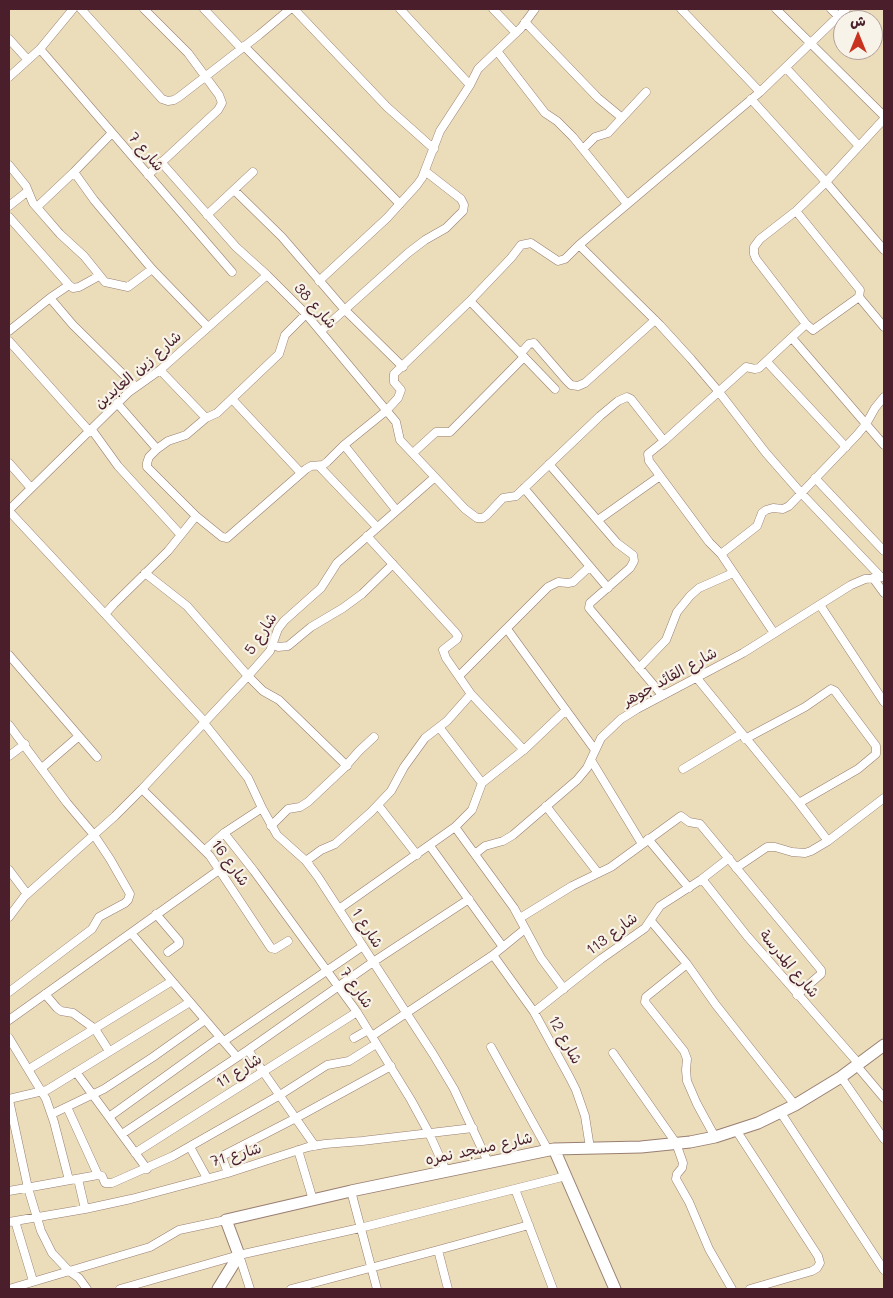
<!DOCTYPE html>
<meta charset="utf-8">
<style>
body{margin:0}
#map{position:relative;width:893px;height:1298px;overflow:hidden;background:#ebddb9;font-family:Mali,"Playpen Sans Arabic",sans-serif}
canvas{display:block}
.frame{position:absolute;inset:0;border:10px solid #4a1f2b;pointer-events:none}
.north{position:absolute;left:833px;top:10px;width:50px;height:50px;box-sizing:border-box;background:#f7f3e8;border:1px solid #b29e9c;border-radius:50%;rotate:0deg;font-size:14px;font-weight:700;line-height:20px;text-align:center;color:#4a1f2b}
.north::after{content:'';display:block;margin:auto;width:18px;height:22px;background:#c8321e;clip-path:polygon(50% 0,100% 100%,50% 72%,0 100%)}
</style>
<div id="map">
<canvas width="893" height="1298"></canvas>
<div class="frame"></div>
<div class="north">ش</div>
</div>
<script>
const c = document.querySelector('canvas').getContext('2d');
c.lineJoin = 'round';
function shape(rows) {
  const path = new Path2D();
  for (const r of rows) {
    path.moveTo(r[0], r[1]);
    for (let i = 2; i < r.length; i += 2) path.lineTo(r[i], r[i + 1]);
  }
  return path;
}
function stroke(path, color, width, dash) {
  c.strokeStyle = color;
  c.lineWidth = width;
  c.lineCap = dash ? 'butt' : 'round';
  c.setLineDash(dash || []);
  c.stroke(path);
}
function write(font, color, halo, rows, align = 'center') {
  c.font = font + ' Mali,"Playpen Sans Arabic",sans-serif';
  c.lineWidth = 4.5;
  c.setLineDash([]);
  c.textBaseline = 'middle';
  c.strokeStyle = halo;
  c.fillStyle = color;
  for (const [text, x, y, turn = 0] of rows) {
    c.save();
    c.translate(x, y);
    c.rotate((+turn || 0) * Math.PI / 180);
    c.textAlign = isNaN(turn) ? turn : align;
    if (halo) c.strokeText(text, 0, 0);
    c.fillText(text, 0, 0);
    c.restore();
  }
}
const street = shape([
 [81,9,162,99,168,101,174,100,179,97,259,35,290,9],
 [144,9,188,53,219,95,222,103,218,110,148,175],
 [204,9,241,48],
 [294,9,387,107,434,149],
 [400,9,470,85],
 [493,9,516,33],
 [681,9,760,92],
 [776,9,884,116],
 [831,9,838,16],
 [525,22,598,98,621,117],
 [9,39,28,60],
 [244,46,400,204],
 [40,49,232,272],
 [497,51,545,113,557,121,573,137,627,204],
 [786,68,859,146],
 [9,77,40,49,73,9],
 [751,99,826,182,884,250],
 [583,149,595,137,608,133,646,92],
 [161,162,236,247,267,275,306,314,396,422,400,440,465,509,477,518,483,518,487,515,503,498,516,496,600,416,618,401,627,397,631,399,664,441,648,454,649,461,709,542,721,554,774,633],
 [9,165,26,186,33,203,40,211,60,234,84,256,105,282,128,287,152,269],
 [74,172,94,200,152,269,208,327],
 [234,190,282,237,344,309,403,367],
 [9,206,28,191],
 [37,207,74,172,111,134],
 [796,211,860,290,859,297,813,330,806,324,756,259,754,254,754,247,760,239,796,211,826,182,884,119],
 [207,215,253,172],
 [9,217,69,285],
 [579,245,660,325,691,359,719,392,766,453,801,493,881,577],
 [99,276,79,287,73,288,69,285,50,298,73,325,136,387],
 [319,281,387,218,417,185,422,178,440,131,470,85,478,69,521,28,535,9],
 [859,297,884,327],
 [470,301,555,389],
 [9,331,50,298],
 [321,331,408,253,425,240,446,228,463,211,464,205,461,199,425,171],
 [792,338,884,445],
 [9,341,90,432],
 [521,353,529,344,534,343,566,380,571,385,578,386,585,383,655,320],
 [767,362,846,447],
 [160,370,206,418],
 [232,399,301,473],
 [117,403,157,449,149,457,147,463,147,467,196,516],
 [92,430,118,466,180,534],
 [664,441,746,367,755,369,759,368,806,324],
 [344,445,396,510],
 [157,449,168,441,186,435,206,418,217,413,279,354,285,335,306,314],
 [413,453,436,432,450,432,524,357],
 [9,463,31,488],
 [549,464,617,543,633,555,634,561,630,568,590,603,589,608,662,695],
 [319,466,377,527],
 [815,478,884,551],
 [524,488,608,588],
 [9,510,129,392,160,370,267,275],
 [9,511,105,614],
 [598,520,660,476],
 [367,536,455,632,458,636,457,639,443,650,446,658,471,694,524,750],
 [721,554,757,526,762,513,766,510,773,508,783,509,789,506,857,435,866,424,875,408,884,397],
 [145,573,187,606,248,676,263,691,279,700,347,766],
 [873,578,884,593],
 [820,605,884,702],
 [507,629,595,750],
 [274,645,278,647,288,646,311,627,343,608,362,594,393,564],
 [9,655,97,757],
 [639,668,666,640,677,612,690,596,699,588,733,573],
 [459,676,548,587,558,582,568,583,573,582,589,567],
 [696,677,799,803,828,841],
 [205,722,105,614,114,604,168,551,196,516,222,537,227,538,306,469,311,466,323,465,327,462,344,445,386,411,398,398,401,390,394,382,394,374,470,301,511,258,521,245,531,243,558,261,565,259,579,245,760,92,846,9],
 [204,723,248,778,262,808,277,835,306,861,318,877,433,1054,454,1089,488,1162],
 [9,725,67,803,94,835,110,859,130,894,128,900,125,903,99,917,92,929,9,992],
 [439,727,482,783],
 [745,739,805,707,831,689,835,691,876,746,876,754,858,769,799,803],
 [9,756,25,744],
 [591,760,642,844],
 [42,768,79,736],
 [683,769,741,734],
 [142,789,210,856,271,948,275,949,288,941],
 [378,805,417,855],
 [546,806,598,873],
 [271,826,288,809,300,807,308,802,344,768,359,751,374,737],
 [455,827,514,908,541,958,564,989],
 [224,833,254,871,357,1012,411,1100,429,1133,446,1171],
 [648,839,689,888],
 [430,846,503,947],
 [205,850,224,833,262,808],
 [475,854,485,846,503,841,513,835,577,780,587,768,601,738,621,719,637,709,743,653,851,585,865,579,884,577],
 [306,861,321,850,335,844,371,812,391,791,404,767,425,738,447,721,471,694],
 [736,868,767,847,775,847,792,852,805,853,811,851,828,841,884,798],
 [9,870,27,894],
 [702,879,747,936,859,1064],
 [339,909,455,827,472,810,482,783,526,748,566,710],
 [156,914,179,941,179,944,168,952],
 [9,917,24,897,115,816,142,789,248,676,270,651,278,629,284,621,321,588,337,563,435,477],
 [520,918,572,886,611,867,681,816,689,822,700,824,821,970,821,974,797,995],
 [651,921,687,964,716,1005,795,1105],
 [131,933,237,1057],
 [493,955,534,1012,570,1078,576,1090,585,1116,590,1148],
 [687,964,646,997,645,1002,684,1051,687,1059,686,1070,687,1081,697,1104,715,1137],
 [45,994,57,1008,61,1011,73,1013,95,1029,109,1051],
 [534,1012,601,959,645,928,660,906,702,879,729,858],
 [9,1020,219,870],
 [372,1036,493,955,525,929],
 [9,1038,46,1099,54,1122,69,1180],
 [354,1038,368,1030],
 [224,1041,363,946],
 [491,1047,548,1150],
 [248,1050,315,1146],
 [613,1053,676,1143,683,1163,682,1168,677,1174,676,1179,689,1202,709,1249,732,1289],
 [857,1066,884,1098],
 [29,1069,172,981],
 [76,1072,147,1169],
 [841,1077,884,1139],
 [9,1099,47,1090,190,1002],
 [9,1100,28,1188,41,1231,52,1253,69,1271,79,1278,87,1289],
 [67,1107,98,1175,102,1176,105,1183,112,1183,173,1156,280,1095,327,1065,349,1061,376,1044],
 [781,1113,884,1270],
 [52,1114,104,1089,153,1057,205,1020],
 [109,1117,220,1037],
 [736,1130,818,1256,820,1263,817,1268,812,1271,750,1289],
 [122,1134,248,1050,373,962,469,899],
 [190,1147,207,1178],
 [298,1150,313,1200],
 [135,1153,357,1012],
 [228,1173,222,1157,224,1155,296,1118,391,1066],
 [78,1179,85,1209],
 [515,1189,553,1289],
 [9,1191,98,1175],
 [351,1191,377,1289],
 [15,1221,33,1281],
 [9,1222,85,1209,131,1199,228,1173,308,1147,325,1144,362,1141,473,1128],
 [239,1255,250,1289],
 [9,1289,150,1247,179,1230,226,1220],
 [120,1289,239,1255,360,1228,566,1176],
 [291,1289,438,1250],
 [448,1289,438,1250,529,1225]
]);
const secondary = shape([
 [554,1149,615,1289],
 [218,1289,239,1255,226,1220,351,1191,554,1149,641,1147,690,1142,715,1137,758,1123,795,1105,841,1077,884,1045]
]);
const streetNames = [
 ["شارع 7",146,152,49],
 ["شارع 38",315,306,48],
 ["شارع زين العابدين",138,370,-41],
 ["شارع 5",261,634,-57],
 ["شارع القائد جوهر",670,677,-29],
 ["شارع 16",230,863,54],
 ["شارع 1",367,928,57],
 ["شارع 113",612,934,-37],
 ["شارع المدرسة",789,964,50],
 ["شارع 7",356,988,55],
 ["شارع 12",565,1040,61],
 ["شارع 11",239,1071,-32],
 ["شارع مسجد نمره",479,1149,-12],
 ["شارع 71",236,1155,-16]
];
stroke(street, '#9a7e72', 9);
stroke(secondary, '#9a7e72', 13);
stroke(street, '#fff', 8);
stroke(secondary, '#fff', 11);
write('15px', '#4a1f2b', '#f7f3e8', streetNames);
</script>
